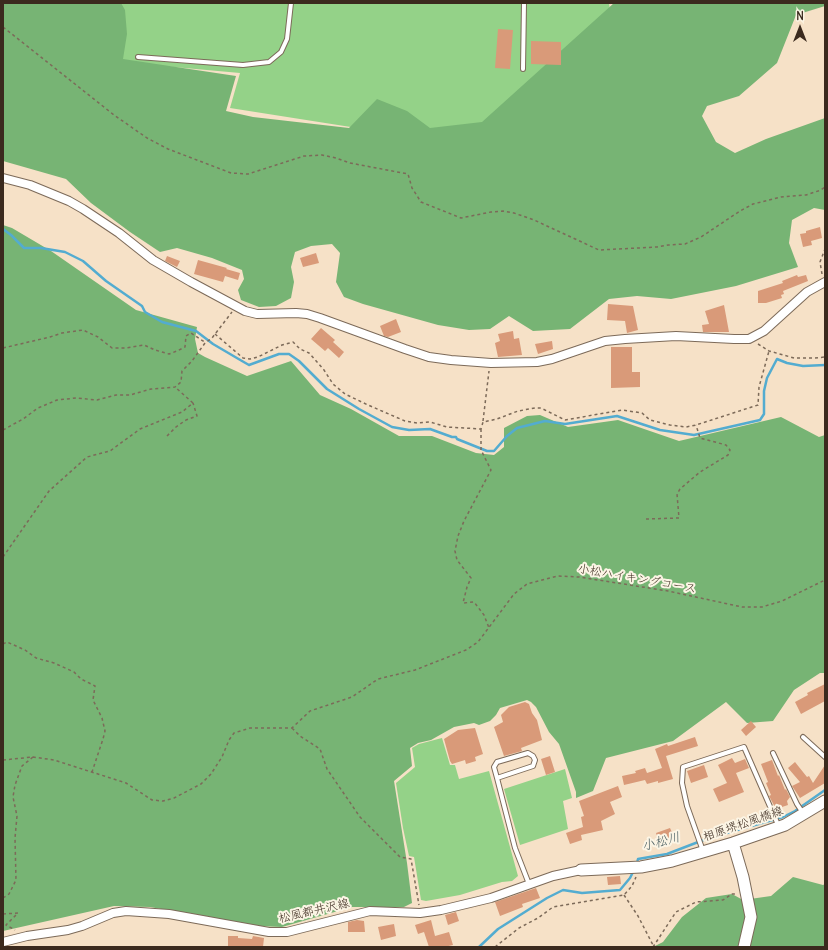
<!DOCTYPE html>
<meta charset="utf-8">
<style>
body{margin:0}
#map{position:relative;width:828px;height:950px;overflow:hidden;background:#f6e1c7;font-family:Delius,sans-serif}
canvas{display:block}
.frame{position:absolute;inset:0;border:4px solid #3b2a1e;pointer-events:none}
.north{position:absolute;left:780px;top:8px;width:40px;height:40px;-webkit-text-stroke:3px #fcf5e5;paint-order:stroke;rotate:0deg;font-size:11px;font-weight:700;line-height:16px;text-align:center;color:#3b2a1e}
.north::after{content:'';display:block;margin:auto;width:14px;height:18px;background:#3b2a1e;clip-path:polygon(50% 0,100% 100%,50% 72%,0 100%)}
</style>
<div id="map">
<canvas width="828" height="950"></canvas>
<div class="frame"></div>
<div class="north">N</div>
</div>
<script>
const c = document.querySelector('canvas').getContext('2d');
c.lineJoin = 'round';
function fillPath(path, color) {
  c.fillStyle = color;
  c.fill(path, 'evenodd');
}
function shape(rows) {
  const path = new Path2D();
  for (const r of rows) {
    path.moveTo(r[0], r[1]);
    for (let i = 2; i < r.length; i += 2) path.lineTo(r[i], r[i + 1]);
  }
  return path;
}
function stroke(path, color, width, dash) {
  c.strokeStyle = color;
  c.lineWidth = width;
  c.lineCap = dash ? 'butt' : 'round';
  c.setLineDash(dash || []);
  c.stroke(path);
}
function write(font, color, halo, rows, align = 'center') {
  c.font = font + ' Delius,"Klee One",sans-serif';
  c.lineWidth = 4;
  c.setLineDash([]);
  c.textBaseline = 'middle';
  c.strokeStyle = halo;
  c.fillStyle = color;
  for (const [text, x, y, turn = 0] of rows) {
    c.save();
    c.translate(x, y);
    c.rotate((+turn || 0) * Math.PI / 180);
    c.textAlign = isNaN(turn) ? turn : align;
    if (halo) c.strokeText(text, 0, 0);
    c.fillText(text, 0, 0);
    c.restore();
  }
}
const green = shape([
 [110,3,609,3,611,17,488,133,427,139,230,108,240,73,118,62],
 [442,738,450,765,455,765,459,779,489,771,518,876,512,881,502,882,460,895,426,901,421,900,414,857,409,856,403,828,396,783,415,767,412,748,419,744],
 [565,769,572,798,563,801,568,829,520,845,504,789]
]);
const forest = shape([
 [3,3,121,3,125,10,127,34,123,59,236,76,226,111,253,117,349,128,377,99,407,111,430,128,482,122,614,3,825,3,825,6,796,15,777,63,739,96,707,106,702,116,716,142,735,153,766,139,825,118,825,210,814,208,792,220,789,243,798,267,736,286,671,299,637,296,609,299,570,329,533,331,509,316,490,329,469,330,438,325,363,304,344,297,336,282,340,253,332,244,311,246,295,252,291,267,294,282,291,298,276,306,259,307,241,300,238,290,244,279,242,270,212,258,177,248,160,252,130,232,91,203,66,179,3,161],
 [3,225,12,228,51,251,136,310,197,327,195,339,198,353,205,357,247,376,291,361,320,395,351,409,399,436,432,436,476,453,494,455,504,447,504,428,527,416,540,415,568,427,618,420,679,441,781,417,819,437,825,435,825,673,820,673,794,690,773,721,747,723,726,702,673,741,606,758,593,791,576,798,576,792,559,744,549,732,536,707,531,702,527,700,500,708,496,715,490,721,479,725,474,723,454,727,431,740,418,743,410,748,412,766,394,781,407,863,412,903,404,907,352,907,282,927,256,926,150,907,114,906,3,931],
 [793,877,823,885,825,884,825,947,721,947,719,946,715,947,653,947,663,942,682,917,706,898,732,894,743,900,771,896]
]);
const stream = shape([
 [3,229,11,235,24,248,41,248,65,252,83,261,106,281,142,306,145,312,162,322,196,331,213,344,242,361,249,365,279,354,289,354,299,361,327,389,359,409,392,427,409,430,430,429,452,437,456,437,457,439,487,451,494,451,507,436,517,428,545,421,565,424,617,416,660,430,694,435,760,420,764,414,764,391,767,378,777,359,787,363,803,366,825,365],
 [637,863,638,859,667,854,706,839,783,817,795,811,825,790],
 [479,947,498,929,547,898,563,890,582,893,620,890,630,878,633,872]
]);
const building = shape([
 [498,29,513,30,510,69,495,68],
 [531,41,561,42,561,65,531,64],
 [820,227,822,238,811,241,812,245,803,247,800,234,806,233,806,231],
 [316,253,319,263,303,267,300,258],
 [167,256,180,261,177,267,165,261],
 [198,260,227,268,226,269,240,273,238,280,225,276,223,282,194,274],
 [797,275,798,277,806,275,808,281,783,291,784,294,781,295,782,298,766,303,758,303,758,291,783,283,782,281],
 [608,304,633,306,638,330,627,333,625,321,607,320],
 [724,305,729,332,703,332,702,325,709,324,705,311],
 [396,319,401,332,388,337,384,336,380,326],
 [321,328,335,340,333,342,344,352,339,358,328,348,325,351,311,339],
 [513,331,514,339,519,338,522,355,498,357,495,343,500,341,498,334],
 [552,341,553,349,538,354,535,344],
 [611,347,632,347,632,372,640,372,640,387,611,388],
 [825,684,825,701,801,714,795,702,808,695,807,693],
 [525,702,529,704,532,713,537,720,542,740,521,748,522,751,504,756,494,727,503,722,501,715,509,707],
 [751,721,756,727,746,736,741,730],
 [475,728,483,754,475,757,476,761,466,764,465,760,452,764,450,761,444,739,458,730],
 [695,737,698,746,666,756,673,779,658,783,658,781,647,784,645,780,624,785,622,776,636,773,635,771,645,768,647,773,662,768,655,749,667,744,668,746],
 [550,756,555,772,546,775,541,759],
 [732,758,735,763,745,759,749,768,736,773,744,792,719,802,713,789,727,783,718,765],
 [772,760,778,776,779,775,785,790,786,789,790,797,787,801,788,805,776,809,769,796,771,795,766,783,768,782,761,764],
 [795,762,807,777,809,776,813,783,825,765,825,783,800,798,792,786,800,782,788,768],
 [704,765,708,777,691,783,687,771],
 [618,786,622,797,610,802,615,814,601,821,603,830,581,835,582,840,570,844,566,833,583,827,581,817,584,816,579,801],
 [670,828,674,837,659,842,656,833],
 [620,876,621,884,608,885,607,877],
 [536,888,540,898,522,904,523,907,500,916,495,902],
 [456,912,459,921,448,925,445,915],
 [357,920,364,921,365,932,348,932,348,922],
 [431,920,435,936,449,932,453,945,444,947,429,947,424,932,418,934,415,925],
 [394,924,396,936,381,940,378,927],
 [228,936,238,936,238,938,252,939,253,936,264,938,263,947,228,947]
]);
const path = shape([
 [3,27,114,115,147,138,168,149,231,173,248,174,304,156,322,155,336,158,350,163,408,174,412,188,421,202,461,218,491,212,503,211,514,213,534,220,599,250,657,247,668,245,685,244,701,237,740,211,753,204,781,197,806,195,821,190,825,187],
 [822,274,820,262,825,249],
 [215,334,243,358,250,359,258,357,282,345,293,342,300,349,309,353,324,370,333,384,345,394,368,405,405,421,417,423,430,422,447,427,481,429,483,422,497,419,518,411,535,408,541,408,565,420,622,410,642,413,650,420,670,425,686,427,696,425,758,405,759,387,769,351],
 [758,344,769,351,794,358,815,358,825,357],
 [3,348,50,337,62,333,83,330,98,337,112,348,126,348,144,345,155,350,169,354,177,351,185,347,186,336,191,333,206,343],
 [483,421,489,371],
 [481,429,481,450,491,470,464,521,458,536,455,551,457,560,471,578,467,587,463,603,474,602,484,615,489,628],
 [3,430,23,419,38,408,57,400,76,398,97,400,116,395,130,395,151,389,175,387,181,382,182,371,192,361,205,343,212,338,232,312],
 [167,436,176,427,186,420,197,416,193,403],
 [646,519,679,518,677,494,680,489,700,472,728,455,730,450,726,445,700,438,696,425],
 [3,557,49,491,87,457,110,451,140,429,182,412,193,403,175,387],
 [3,644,7,642,25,650,36,658,54,663,74,672,81,679,95,686,93,700,102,718,105,731,103,739,92,772],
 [292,728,300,736,320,749,327,769,360,817,400,857,411,859,419,905],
 [3,760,33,757,54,760,126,783,152,800,163,801,174,798,201,784,211,774,222,757,229,740,234,733,250,728,292,728,310,711,352,697,378,679,415,670,466,650,478,642,514,594,527,584,558,576,579,577,668,591,742,607,762,607,782,601,825,580],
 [624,895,638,916,654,947],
 [3,898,9,894,16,880,15,838,17,816,13,797,15,785,22,766,33,757],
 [3,914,18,913,6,925,15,930],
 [495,947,519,928,538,918,553,907,624,895,632,886,636,877],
 [653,947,676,912,696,902,723,900,732,894,736,894]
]);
const lane = shape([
 [138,57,243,65,269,62,281,52,287,39,291,3],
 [523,69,524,3],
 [803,737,825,757],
 [773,753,797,804,803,813],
 [497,778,533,766,535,760,533,756,528,753,497,762,494,767,497,778,515,848,529,884],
 [703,851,687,806,682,783,683,767,744,747,779,827]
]);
const street = shape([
 [3,178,30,185,69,201,83,209,119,233,153,260,191,282,245,311,257,314,296,313,307,314,320,318,405,349,429,357,451,360,491,363,537,362,552,359,605,341,625,339,676,336,734,339,749,339,764,331,807,292,825,282],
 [3,942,27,936,68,930,82,926,113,913,126,911,169,914,269,932,287,932,370,911,420,913,441,910,491,898,553,876,581,870]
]);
const secondary = shape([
 [733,843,743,877,751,917,744,947],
 [581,870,641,867,672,861,733,843,785,825,825,801]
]);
const streetNames = [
 ["小松ハイキングコース",637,579,10],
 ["相原堺松風橋線",743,824,-19],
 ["松風都井沢線",314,911,-13]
];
const waterNames = [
 ["小松川",661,842,-15]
];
fillPath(green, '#94d288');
fillPath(forest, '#77b474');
stroke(stream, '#53acd0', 2.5);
fillPath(building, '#d99a79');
stroke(lane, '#7c6a59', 6);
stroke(street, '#7c6a59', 10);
stroke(secondary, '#7c6a59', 13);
stroke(path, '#7c6a59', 1.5, [3, 3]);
stroke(lane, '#fff', 4);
stroke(street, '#fff', 8);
stroke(secondary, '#fff', 11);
write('12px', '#3b2a1e', '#fcf5e5', streetNames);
write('italic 13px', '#43585c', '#fcf5e5', waterNames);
</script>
